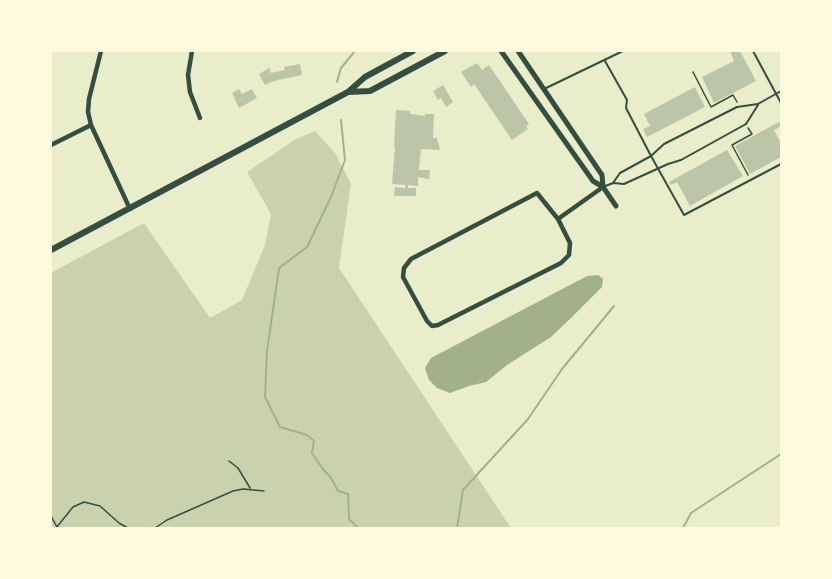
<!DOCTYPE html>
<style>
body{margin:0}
#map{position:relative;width:832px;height:579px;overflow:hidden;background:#e9edc9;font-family:Roboto,sans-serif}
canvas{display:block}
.frame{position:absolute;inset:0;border:52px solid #fefae0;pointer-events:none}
</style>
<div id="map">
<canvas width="832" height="579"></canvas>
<div class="frame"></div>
</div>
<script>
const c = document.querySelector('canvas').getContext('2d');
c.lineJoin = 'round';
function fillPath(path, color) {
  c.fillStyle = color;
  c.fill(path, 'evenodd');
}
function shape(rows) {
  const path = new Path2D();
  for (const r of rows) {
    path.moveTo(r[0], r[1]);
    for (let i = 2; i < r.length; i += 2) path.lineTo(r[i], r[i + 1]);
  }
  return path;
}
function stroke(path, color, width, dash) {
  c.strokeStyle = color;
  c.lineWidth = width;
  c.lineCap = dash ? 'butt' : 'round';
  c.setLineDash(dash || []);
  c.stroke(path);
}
const green = shape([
 [315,131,335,153,351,184,339,268,511,528,51,528,51,273,144,223,210,318,242,300,265,245,271,214,247,172,296,139]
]);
const water = shape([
 [598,275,603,279,602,287,573,316,551,337,507,365,486,382,469,386,450,393,437,388,429,380,425,368,431,358,587,276]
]);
const stream = shape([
 [337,82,341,68,355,51],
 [341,120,345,160,331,197,307,247,279,268,267,351,265,397,280,427,307,435,314,441,312,453,322,468,331,478,338,491,348,494,349,519,358,528],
 [457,528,463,490,528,419,562,369,614,306],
 [683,528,691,513,781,454]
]);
const building = shape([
 [730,51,740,51,756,81,714,103,702,77,734,61],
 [477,63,482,70,489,65,529,124,526,126,528,129,512,140,474,84,471,87,461,72],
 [300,64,302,75,274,81,265,85,259,74,269,68,271,73,285,70,284,67],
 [443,85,453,102,446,107,441,98,438,100,433,91],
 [695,87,705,107,647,137,643,129,650,126,644,114],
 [239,89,242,94,252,89,257,98,239,108,232,93],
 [396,110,410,111,410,114,425,116,425,114,434,114,433,138,437,138,440,150,421,149,419,170,430,170,429,179,418,177,418,186,408,185,408,188,416,188,416,196,394,196,395,187,405,188,405,185,392,184,395,147,394,147],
 [779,122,781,126,774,130,781,143,781,157,750,174,735,146],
 [727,150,743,176,690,206,677,182,671,185,669,182]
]);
const path = shape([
 [693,72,711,107,733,95,737,102],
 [748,175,732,145,752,134,748,128],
 [229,461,238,468,250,488],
 [51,516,57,527],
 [56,528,73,507,84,502,100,506,119,523,128,528],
 [155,528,167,520,233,491,243,489,264,491]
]);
const service = shape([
 [753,51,781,103],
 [605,61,627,100,626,108,651,156,684,215,781,164],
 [544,89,623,51],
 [613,183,620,173,651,156,664,144,737,107,758,104,781,91],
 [603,187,613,183,624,184,668,164,681,160,746,124,758,105]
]);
const minor = shape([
 [101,51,89,99,88,112,91,125,130,209],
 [192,51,188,75,190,92,200,118],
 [51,145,91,125],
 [558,219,537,193,411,259,404,268,403,277,427,321,432,326,438,325,561,263,569,255,570,243,558,219,603,187]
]);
const tertiary = shape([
 [501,51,593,181,603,187,616,206],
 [518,51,602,175,603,187]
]);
const secondary = shape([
 [349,92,370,91,445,51],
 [51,250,348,92,365,77,413,51]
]);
fillPath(green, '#cad2ad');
fillPath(water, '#a3b18a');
stroke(stream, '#a3b18a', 2);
fillPath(building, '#bcc5a7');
stroke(path, '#344e41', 1.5);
stroke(service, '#344e41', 2);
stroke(minor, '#344e41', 4.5);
stroke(tertiary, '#344e41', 5);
stroke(secondary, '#344e41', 6);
</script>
